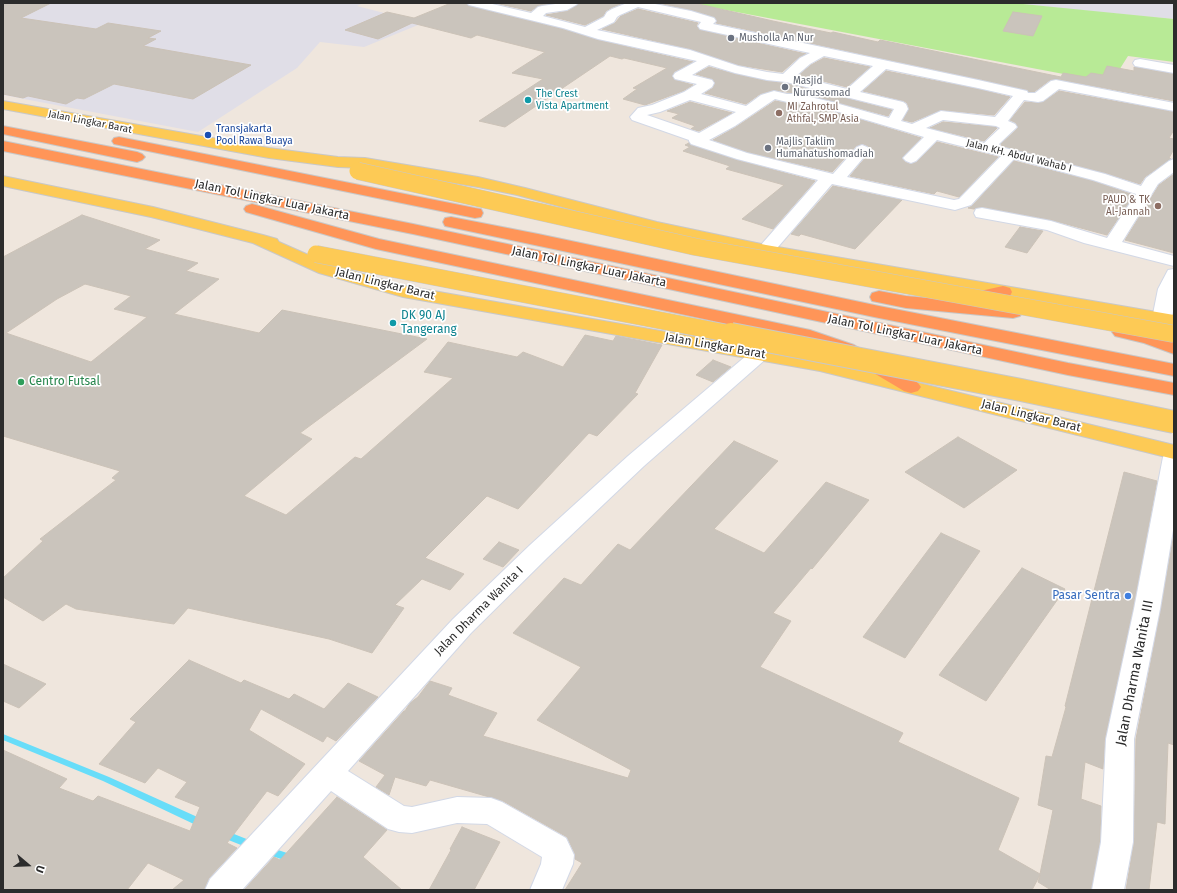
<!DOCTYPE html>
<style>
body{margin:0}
#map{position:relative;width:1177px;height:893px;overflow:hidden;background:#efe6dd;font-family:"Fira Sans",sans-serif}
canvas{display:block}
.frame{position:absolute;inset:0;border:4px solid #2c2c2c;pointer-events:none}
.north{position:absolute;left:8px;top:845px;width:40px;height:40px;-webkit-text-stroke:3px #fff;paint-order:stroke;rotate:109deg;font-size:11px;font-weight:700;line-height:16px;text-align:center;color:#2c2c2c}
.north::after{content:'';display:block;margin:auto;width:14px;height:18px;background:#2c2c2c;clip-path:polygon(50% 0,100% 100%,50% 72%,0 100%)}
</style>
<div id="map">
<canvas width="1177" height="893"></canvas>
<div class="frame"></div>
<div class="north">U</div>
</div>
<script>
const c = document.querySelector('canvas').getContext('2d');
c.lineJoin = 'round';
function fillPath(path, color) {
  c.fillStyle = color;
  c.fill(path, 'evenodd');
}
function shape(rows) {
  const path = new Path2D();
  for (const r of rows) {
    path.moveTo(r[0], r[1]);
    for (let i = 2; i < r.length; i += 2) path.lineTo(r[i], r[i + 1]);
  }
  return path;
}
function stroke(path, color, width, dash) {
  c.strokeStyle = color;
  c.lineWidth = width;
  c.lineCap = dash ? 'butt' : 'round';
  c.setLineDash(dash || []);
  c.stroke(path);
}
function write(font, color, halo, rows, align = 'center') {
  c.font = font + ' "Fira Sans",sans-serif';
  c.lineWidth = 3.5;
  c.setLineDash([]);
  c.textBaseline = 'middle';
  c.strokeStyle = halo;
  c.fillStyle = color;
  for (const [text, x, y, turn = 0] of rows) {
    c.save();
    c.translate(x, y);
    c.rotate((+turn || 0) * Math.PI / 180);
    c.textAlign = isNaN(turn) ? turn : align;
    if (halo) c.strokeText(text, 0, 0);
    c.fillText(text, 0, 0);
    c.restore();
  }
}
const industrial = shape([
 [3,3,363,3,357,6,423,23,364,47,320,42,297,68,198,132,3,95],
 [1013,3,1174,3,1174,19,1086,11]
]);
const green = shape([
 [689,3,1013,3,1174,19,1174,62,1128,56,1111,83]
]);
const stream = shape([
 [3,734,109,777,204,820,205,823,204,826,201,827,198,826,103,781,3,740,3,734],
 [224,830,254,842,255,845,254,848,251,849,221,837,220,834,221,831,224,830],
 [269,847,293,855,294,858,293,861,290,862,266,854,265,851,266,848,269,847]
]);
const building = shape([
 [3,3,51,3,21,18,96,29,108,23,161,31,148,38,156,39,143,46,251,65,193,99,114,84,84,99,77,98,66,104,28,96,23,98,3,94,3,3],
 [451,3,466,3,469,6,563,29,598,40,693,62,674,72,672,77,675,80,693,85,683,91,645,105,623,99,637,89,633,88,667,68,624,58,622,59,610,56,505,127,479,121,543,79,512,73,545,52,477,35,471,38,412,23,378,39,345,30,387,12,414,18,451,3],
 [495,3,552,3,538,6,531,11,495,3],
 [580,3,623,3,611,8,606,11,603,16,585,25,546,15,568,11,580,3],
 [658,3,694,3,773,21,831,33,833,32,878,42,880,40,895,43,1061,77,1063,73,1086,77,1091,73,1103,75,1107,66,1134,71,1134,67,1174,74,1174,101,1056,79,1050,80,1034,92,1029,92,1027,90,978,79,716,23,717,21,714,17,691,10,658,3],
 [638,9,698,23,696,26,700,30,806,54,799,57,782,72,738,65,690,49,602,29,615,23,621,16,638,9],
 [1013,12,1042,16,1033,36,1003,31,1013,12],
 [824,58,870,67,847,87,799,75,811,65,824,58],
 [709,67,735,74,767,81,786,83,892,110,888,116,832,101,797,93,787,92,774,90,760,94,746,104,705,93,713,88,715,82,712,79,696,74,709,67],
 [886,71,978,89,1010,97,994,115,941,110,912,122,903,120,909,108,907,103,904,101,863,91,886,71],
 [1059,91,1174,112,1174,130,1169,138,1174,139,1174,149,1169,158,1171,159,1145,177,1140,184,1105,173,1002,146,1001,144,1018,128,1016,123,1010,120,1025,102,1038,103,1043,102,1059,91],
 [775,101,829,110,921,138,902,158,905,162,910,164,917,162,937,142,998,157,959,197,937,191,934,194,850,176,871,151,868,146,863,144,856,146,832,172,747,152,713,140,736,127,775,101],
 [690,102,732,113,699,131,691,129,695,126,672,118,679,114,667,111,690,102],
 [943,122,996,127,997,128,984,141,930,128,943,122],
 [689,143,691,145,737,160,815,181,773,229,742,219,784,185,726,169,730,166,683,151,690,147,685,145,689,143],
 [1014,161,1093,181,1134,195,1107,235,1051,220,982,207,974,209,968,208,972,206,1014,161],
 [1174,174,1174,253,1125,240,1159,185,1174,174],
 [833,186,902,200,855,249,801,234,799,236,791,234,833,186],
 [82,215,160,240,145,249,198,263,186,271,219,279,174,314,259,333,282,310,427,339,300,433,312,439,244,496,286,515,355,457,361,459,453,378,424,372,448,342,517,357,523,352,563,367,585,335,613,341,616,336,662,345,635,393,638,394,597,436,589,433,518,509,487,496,425,558,464,574,450,590,422,579,395,605,404,608,372,653,329,639,188,608,174,624,76,609,66,604,43,621,3,597,3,578,43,541,40,539,116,480,112,478,120,471,3,436,3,257,82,215],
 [85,284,131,296,114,309,147,317,91,362,6,333,57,299,85,284],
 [1020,227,1043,231,1027,253,1005,247,1020,227],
 [713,360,731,367,713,382,696,375,713,360],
 [958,437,1017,470,964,508,905,472,958,437],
 [734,441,778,461,714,529,764,553,826,482,869,500,812,569,811,568,773,613,791,621,760,667,903,733,898,742,1019,798,998,850,1040,874,1053,810,1038,805,1046,756,1052,757,1066,707,1065,706,1124,472,1157,481,1133,609,1105,739,1103,769,1085,762,1081,799,1101,806,1100,842,1091,890,1051,890,1038,882,1040,875,1032,890,565,890,582,863,575,859,575,854,567,837,503,801,430,780,426,786,395,777,389,795,376,787,385,775,359,761,404,711,405,711,410,703,418,697,430,681,452,688,448,695,497,713,483,736,628,778,631,770,537,720,581,667,513,633,564,578,581,585,618,544,630,550,734,441],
 [941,533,980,551,905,658,863,637,941,533],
 [1174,533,1174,745,1168,743,1165,824,1157,822,1149,890,1126,890,1134,842,1136,739,1161,609,1174,533],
 [499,542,519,550,503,567,483,559,499,542],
 [1022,568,1065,589,986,701,939,675,1022,568],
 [189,660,241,683,244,680,289,699,294,694,324,709,348,683,378,697,336,741,327,736,323,742,261,709,249,730,305,764,278,796,267,791,227,843,237,848,209,878,204,890,172,890,184,880,148,863,127,890,3,890,3,750,67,779,59,788,93,801,98,796,190,831,200,807,175,797,187,782,158,768,145,783,99,764,136,722,130,719,189,660],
 [3,664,46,684,19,708,3,701,3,664],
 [337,797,387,830,363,857,402,890,244,890,274,857,280,860,337,797],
 [462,827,500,842,474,890,429,890,451,850,450,849,462,827]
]);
const street = shape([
 [467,3,488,3,531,13,538,7,542,6,562,3,578,3,576,5,567,10,546,13,543,16,585,27,604,17,607,12,612,9,627,3,650,3,691,11,714,18,716,21,713,24,978,80,1027,91,1028,93,1035,93,1051,81,1056,80,1174,103,1174,111,1059,89,1043,101,1038,102,1024,100,1008,121,1015,124,1017,127,999,144,1001,147,1105,174,1141,186,1146,178,1169,161,1174,159,1174,172,1158,184,1122,242,1174,256,1174,266,1084,243,1047,230,976,217,974,213,976,209,982,208,1051,221,1107,238,1136,194,1093,180,1014,159,971,205,955,210,832,184,772,254,766,255,760,254,757,250,760,246,818,180,737,159,691,144,689,141,689,140,632,120,630,117,638,108,652,105,684,92,697,84,675,79,673,76,675,73,697,61,598,39,563,28,469,5,467,3],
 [638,7,701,22,698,26,700,29,810,53,800,58,783,74,767,72,738,66,690,50,597,30,614,22,617,17,620,15,638,7],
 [824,56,873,66,847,89,796,76,810,64,824,56],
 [709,65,735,73,767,80,786,82,894,109,889,118,832,102,797,94,787,94,774,91,761,95,746,106,701,94,712,87,714,83,712,80,692,75,709,65],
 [886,69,978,88,1013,96,995,117,941,111,912,124,901,121,908,109,906,104,903,102,860,92,886,69],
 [775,99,787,102,797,102,829,109,924,137,903,158,906,161,911,163,916,161,937,140,1001,156,959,199,954,200,847,177,870,150,867,147,862,145,857,147,833,174,747,153,709,140,735,126,775,99],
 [690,100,736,112,699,133,647,115,660,112,690,100],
 [943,120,996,126,1000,128,984,143,926,128,943,120],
 [1140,59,1174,65,1174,73,1135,66,1133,63,1135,60,1140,59],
 [1174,269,1174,303,1172,319,1169,323,1162,325,1155,323,1152,319,1158,289,1168,270,1174,269],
 [760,348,767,350,770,354,767,358,644,466,548,557,471,633,348,771,404,806,412,807,457,797,491,798,502,802,566,838,574,855,573,864,562,890,530,890,541,864,542,857,487,824,457,823,412,833,399,832,388,829,331,791,242,890,205,890,210,879,453,619,530,545,628,456,753,350,760,348],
 [1174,450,1174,524,1160,609,1134,739,1133,842,1124,890,1092,890,1101,842,1106,739,1134,609,1163,457,1166,452,1174,450]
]);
const primary = shape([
 [3,101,269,148,338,157,365,158,478,177,525,188,657,222,766,245,1174,315,1174,327,766,255,656,232,517,195,478,187,365,168,338,167,269,158,3,109,3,101],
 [3,176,153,207,263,235,277,239,279,242,331,265,405,286,820,359,1174,445,1174,459,820,371,403,297,319,273,253,243,151,217,3,186,3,176]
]);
const highway = shape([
 [3,126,137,152,142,154,145,157,142,160,137,162,3,134,3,126],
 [119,137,475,208,481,209,483,213,481,217,475,218,114,144,112,141,114,138,119,137],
 [3,141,413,224,1068,363,1174,383,1174,395,1068,375,413,234,3,151,3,141],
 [252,204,379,239,810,330,854,345,918,383,921,387,918,391,911,393,904,391,840,353,798,339,376,249,246,212,244,209,246,206,252,204],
 [451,217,538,234,879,306,1174,364,1174,376,879,318,445,226,443,222,445,218,451,217],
 [1003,286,1010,288,1012,292,1010,296,979,302,1020,308,1022,312,1020,316,1013,318,906,308,872,301,870,297,872,293,879,291,906,296,961,301,960,299,962,295,1003,286],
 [1122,326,1157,334,1174,341,1174,354,1144,343,1115,336,1112,332,1115,328,1122,326]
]);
const primaryBridgeFar1 = shape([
 [358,171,696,247,1174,334],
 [316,254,736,335]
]);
const primaryBridge = shape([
 [731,334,1021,390,1174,422]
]);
const markers = [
 [731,38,4,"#6b7280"],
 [785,87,4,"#6b7280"],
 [528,100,4,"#0f9aa8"],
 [779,113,4,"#8d6e63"],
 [208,135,4,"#1a4fb4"],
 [768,148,4,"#6b7280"],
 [1158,206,4,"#8d6e63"],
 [393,323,4,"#0f9aa8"],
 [21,382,4,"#2e9e5b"],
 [1128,596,4,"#3f7fe0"]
];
const farWorshipnames = [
 ["Musholla An Nur",739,38],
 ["Masjid",793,81],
 ["Nurussomad",793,93],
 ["Majlis Taklim",776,142],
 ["Humahatushomadiah",776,154]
];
const farCulturenames = [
 ["The Crest",536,94],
 ["Vista Apartment",536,106]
];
const farEducationnames = [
 ["MI Zahrotul",787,107],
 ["Athfal, SMP Asia",787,119],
 ["PAUD & TK",1150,200,"right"],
 ["Al-Jannah",1150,212,"right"]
];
const farStreetnames = [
 ["Jalan Lingkar Barat",90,122,11],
 ["Jalan KH. Abdul Wahab I",1019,156,14]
];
const farTransitnames = [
 ["Transjakarta",216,129],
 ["Pool Rawa Buaya",216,141]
];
const streetNames = [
 ["Jalan Tol Lingkar Luar Jakarta",272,200,12],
 ["Jalan Tol Lingkar Luar Jakarta",589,267,12],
 ["Jalan Lingkar Barat",385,284,14],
 ["Jalan Tol Lingkar Luar Jakarta",905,335,12],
 ["Jalan Lingkar Barat",715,346,10],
 ["Jalan Lingkar Barat",1031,416,14],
 ["Jalan Dharma Wanita I",479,611,-45]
];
const cultureNames = [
 ["DK 90 AJ",401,316],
 ["Tangerang",401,330]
];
const leisureNames = [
 ["Centro Futsal",29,382]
];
const shopNames = [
 ["Pasar Sentra",1120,596]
];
const nearStreetnames = [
 ["Jalan Dharma Wanita III",1135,673,-79]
];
fillPath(industrial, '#e0dee7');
fillPath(green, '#b8ea96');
fillPath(stream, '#68ddf9');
fillPath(building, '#cac4bc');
stroke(building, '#cbc2b7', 1);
stroke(street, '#d2d8e6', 2);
stroke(primary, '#c8c8c8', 2);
stroke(highway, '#c8c8c8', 2);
fillPath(street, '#fff');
fillPath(primary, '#fdca55');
fillPath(highway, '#ff9558');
stroke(primaryBridgeFar1, '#c8c8c8', 18, []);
stroke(primaryBridge, '#c8c8c8', 24, []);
stroke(primaryBridgeFar1, '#fdca55', 17);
stroke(primaryBridge, '#fdca55', 22);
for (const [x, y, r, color] of markers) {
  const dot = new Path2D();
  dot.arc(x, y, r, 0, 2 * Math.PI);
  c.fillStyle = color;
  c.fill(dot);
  stroke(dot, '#fff', 1.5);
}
write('10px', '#5b616d', '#fff', farWorshipnames, 'left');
write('10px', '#0d838f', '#fff', farCulturenames, 'left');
write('10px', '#785e54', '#fff', farEducationnames, 'left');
write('10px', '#2c2c2c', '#fff', farStreetnames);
write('10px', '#164399', '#fff', farTransitnames, 'left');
write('12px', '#2c2c2c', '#fff', streetNames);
write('12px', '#0d838f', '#fff', cultureNames, 'left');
write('12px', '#27864d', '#fff', leisureNames, 'left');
write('12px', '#366cbe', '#fff', shopNames, 'right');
write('14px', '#2c2c2c', '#fff', nearStreetnames);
</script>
